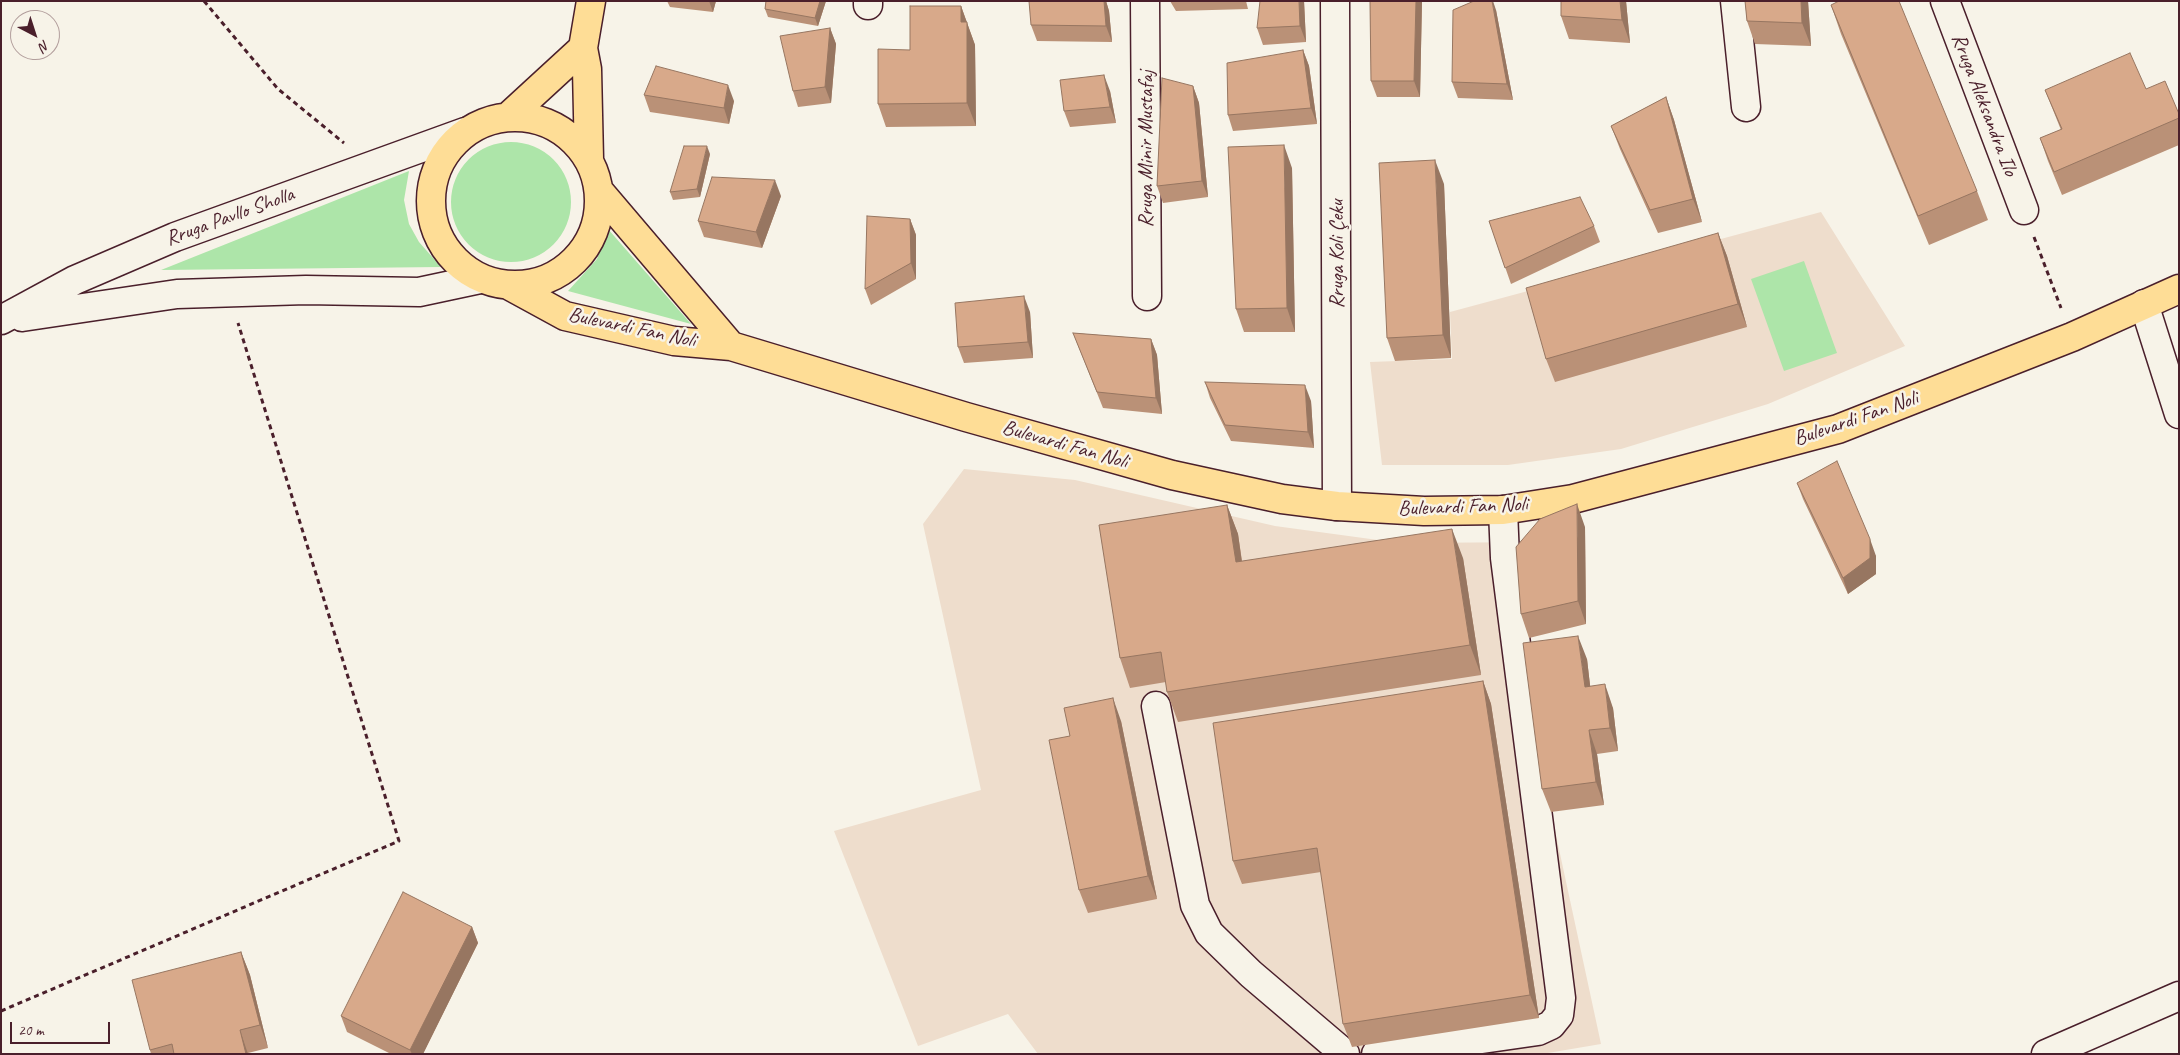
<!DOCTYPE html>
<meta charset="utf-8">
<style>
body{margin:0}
#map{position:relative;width:2180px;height:1055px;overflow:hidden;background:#f7f3e8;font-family:Caveat,sans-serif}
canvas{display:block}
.frame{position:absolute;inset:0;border:2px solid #4a1f2b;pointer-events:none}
.north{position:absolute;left:10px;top:10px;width:50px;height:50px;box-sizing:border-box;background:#f7f3e8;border:1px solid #b29e9c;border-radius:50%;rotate:140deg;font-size:14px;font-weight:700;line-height:20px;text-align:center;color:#4a1f2b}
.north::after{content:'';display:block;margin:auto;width:18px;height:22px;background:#4a1f2b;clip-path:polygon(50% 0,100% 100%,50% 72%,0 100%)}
.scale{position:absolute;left:10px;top:1022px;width:100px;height:22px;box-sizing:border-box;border:2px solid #4a1f2b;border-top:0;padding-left:6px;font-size:15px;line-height:18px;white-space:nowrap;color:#4a1f2b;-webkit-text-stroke:4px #f7f3e8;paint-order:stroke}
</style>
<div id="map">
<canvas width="2180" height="1055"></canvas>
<div class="frame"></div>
<div class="north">N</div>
<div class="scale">20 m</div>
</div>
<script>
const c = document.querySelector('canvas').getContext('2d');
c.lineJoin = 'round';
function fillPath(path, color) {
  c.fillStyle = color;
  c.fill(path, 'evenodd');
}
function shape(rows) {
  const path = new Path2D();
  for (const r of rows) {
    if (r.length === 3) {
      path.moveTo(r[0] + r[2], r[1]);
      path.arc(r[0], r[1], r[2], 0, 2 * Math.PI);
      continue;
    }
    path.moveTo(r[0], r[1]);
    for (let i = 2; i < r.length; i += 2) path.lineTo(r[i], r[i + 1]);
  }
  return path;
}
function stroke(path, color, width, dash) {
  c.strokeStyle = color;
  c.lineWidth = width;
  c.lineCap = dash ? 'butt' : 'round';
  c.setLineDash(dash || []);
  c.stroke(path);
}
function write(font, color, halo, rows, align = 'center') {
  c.font = font + ' Caveat,sans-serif';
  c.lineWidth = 5;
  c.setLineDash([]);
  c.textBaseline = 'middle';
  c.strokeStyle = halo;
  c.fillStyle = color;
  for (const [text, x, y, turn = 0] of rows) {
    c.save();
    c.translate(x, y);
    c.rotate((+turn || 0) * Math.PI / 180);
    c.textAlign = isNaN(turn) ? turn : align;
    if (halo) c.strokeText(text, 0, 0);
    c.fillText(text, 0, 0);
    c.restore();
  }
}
const built = shape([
 [1821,212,1905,346,1768,404,1621,449,1508,465,1382,465,1370,362,1452,359,1450,312],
 [964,469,1075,480,1275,526,1400,543,1548,542,1524,570,1532,666,1551,812,1601,1044,1542,1054,1038,1054,1008,1014,918,1046,834,831,981,790,923,524]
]);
const green = shape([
 [511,202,60],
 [409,171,404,200,409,224,419,242,441,267,161,270],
 [608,229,691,324,568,291,597,259],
 [1804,261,1837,353,1784,371,1751,279]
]);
const path = shape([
 [204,1,278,89,344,143],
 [2034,237,2061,308],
 [1,1011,399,841,238,323]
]);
const minor = shape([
 [1145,1,1147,296],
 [1335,1,1337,506],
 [1735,1,1746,107],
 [1945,1,2024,210],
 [868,5,868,1],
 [2144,304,2179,414],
 [22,317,177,294,306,290,419,292,480,279],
 [1,320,75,280,175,237,465,132],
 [1156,706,1195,905,1209,933,1251,974,1345,1054],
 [1376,1054,1538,1031,1551,1025,1559,1015,1561,998,1505,558,1503,510],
 [2046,1054,2179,996]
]);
const major = shape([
 [509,116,583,48],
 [515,201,84],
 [589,159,587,69,583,48,591,1],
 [600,192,731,346],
 [510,286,565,316,674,341,731,346,966,417,1172,475,1282,499,1337,506,1424,511,1503,510,1573,499,1838,429,2072,337,2179,289]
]);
const wall = shape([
 [667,1,716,1,713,12,670,7],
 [766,1,826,1,818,26,768,17,765,9],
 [1104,1,1106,1,1109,11,1112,42,1037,41,1031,25],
 [1170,1,1246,1,1248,9,1176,11],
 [1304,1,1306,42,1263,45,1257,28],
 [1370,1,1422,1,1420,97,1377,97,1371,81],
 [1626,1,1630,43,1569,39,1561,16],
 [1745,1,1808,1,1811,46,1755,44,1747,21],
 [1831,5,1977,191,1988,220,1929,245,1841,34],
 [961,6,975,45,976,126,886,127,878,104,910,50],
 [1496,10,1513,100,1458,98,1452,82],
 [830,28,836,44,831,103,798,107,793,91],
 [1303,50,1309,66,1317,124,1233,131,1228,115],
 [1193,86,1199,103,1208,197,1163,203,1157,186],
 [2146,89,2179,114,2179,145,2062,195,2048,161,2040,138,2061,130,2045,90],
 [1110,91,1116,123,1070,127,1064,111],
 [644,95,734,101,729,124,650,112],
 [1666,97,1674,120,1702,222,1658,233,1620,149,1611,126],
 [710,154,700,197,673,200,670,192],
 [1292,168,1295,332,1244,332,1236,309],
 [1444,184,1451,358,1395,361,1387,338],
 [781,196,762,248,704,237,698,221],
 [910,219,916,235,916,279,871,305,865,289],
 [1489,221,1594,226,1600,242,1511,284],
 [1718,233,1727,256,1747,327,1555,382,1546,359],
 [1030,312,1033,358,964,363,958,347],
 [1073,333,1151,339,1157,355,1162,414,1103,408],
 [1205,382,1311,401,1314,448,1231,441,1210,398],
 [1797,483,1876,556,1876,574,1848,594,1803,499],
 [1227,505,1238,534,1242,561,1463,558,1481,675,1178,722,1167,692,1166,682,1130,688,1120,658],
 [1585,527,1586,624,1529,638,1521,614],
 [1587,659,1590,686,1613,708,1618,751,1597,754,1604,805,1551,812,1542,789],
 [1483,681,1491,704,1539,1018,1352,1047,1343,1024,1321,872,1242,884,1233,861],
 [1121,721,1157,899,1088,913,1079,890,1070,736],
 [472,927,478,943,423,1054,391,1054,347,1032,341,1016],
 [241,952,250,975,268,1048,248,1053,248,1054,151,1054,150,1050]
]);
const shadedWall = shape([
 [709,1,716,1,713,12],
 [820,1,826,1,818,26,815,18],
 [1104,1,1106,1,1109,11,1112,42,1106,26],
 [1299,1,1304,1,1306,42,1300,26],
 [1416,1,1422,1,1420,97,1414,81],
 [1492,1,1493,1,1496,10,1513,100,1507,84],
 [1620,1,1626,1,1630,43,1622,20],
 [1801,1,1808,1,1811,46,1802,23],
 [961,6,975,45,976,126,967,103,961,22],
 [830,28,836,44,831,103,825,87],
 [1303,50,1309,66,1317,124,1311,108],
 [1104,75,1110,91,1116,123,1110,107],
 [728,85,734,101,729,124,724,108],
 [1193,86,1199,103,1208,197,1202,181],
 [1666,97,1674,120,1702,222,1693,199],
 [1284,145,1292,168,1295,332,1287,308],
 [707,146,710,154,700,197,697,189],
 [1435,160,1444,184,1451,358,1443,335],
 [775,180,781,196,762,248,756,232],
 [910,219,916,235,916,279,911,263],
 [1718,233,1727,256,1747,327,1738,304],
 [1024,296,1030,312,1033,358,1028,342],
 [1151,339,1157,355,1162,414,1156,398],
 [1305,385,1311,401,1314,448,1308,432],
 [1577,504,1585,527,1586,624,1578,601],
 [1227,505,1238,534,1246,592,1236,562],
 [1452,529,1463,558,1481,675,1470,645],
 [1870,539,1876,556,1876,574,1848,594,1843,578],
 [1578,636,1587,659,1593,710,1585,687],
 [1483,681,1491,704,1539,1018,1530,995],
 [1605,684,1613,708,1618,751,1610,728],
 [1113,698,1121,721,1157,899,1148,876],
 [1589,730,1597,754,1604,805,1596,782],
 [472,927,478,943,423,1054,412,1054,410,1050],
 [241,952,250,975,268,1048,260,1025],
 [240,1030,248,1054,246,1054]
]);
const building = shape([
 [766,1,820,1,815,18,765,9,766,1],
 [1029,1,1104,1,1106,26,1031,25,1029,1],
 [1260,1,1299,1,1300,26,1257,28,1260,1],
 [1370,1,1416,1,1414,81,1371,81,1370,1],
 [1474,1,1492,1,1507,84,1452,82,1453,10,1474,1],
 [1561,1,1620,1,1622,20,1561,16,1561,1],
 [1745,1,1801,1,1802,23,1747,21,1745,1],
 [1839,1,1899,1,1977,191,1918,216,1831,5,1839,1],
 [910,6,961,6,961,22,967,22,967,103,878,104,878,49,910,50,910,6],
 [830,28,825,87,793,91,780,36,830,28],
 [1303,50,1311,108,1228,115,1227,63,1303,50],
 [2130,53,2146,89,2165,81,2179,114,2179,118,2054,172,2040,138,2062,129,2045,90,2130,53],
 [656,66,728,85,724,108,644,95,656,66],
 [1104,75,1110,107,1064,111,1060,80,1104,75],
 [1162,78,1193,86,1202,181,1157,186,1162,78],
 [1666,97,1693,199,1650,210,1611,126,1666,97],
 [1284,145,1287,308,1236,309,1228,147,1284,145],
 [684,146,707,146,697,189,670,192,684,146],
 [1435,160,1443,335,1387,338,1379,163,1435,160],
 [712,177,775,180,756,232,698,221,712,177],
 [1580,197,1594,226,1505,268,1489,221,1580,197],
 [867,216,910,219,911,263,865,289,867,216],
 [1718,233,1738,304,1546,359,1526,288,1718,233],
 [1024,296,1028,342,958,347,955,303,1024,296],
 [1073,333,1151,339,1156,398,1097,392,1073,333],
 [1205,382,1305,385,1308,432,1225,425,1205,382],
 [1837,461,1870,539,1870,558,1843,578,1797,483,1837,461],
 [1577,504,1578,601,1521,614,1516,547,1540,519,1577,504],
 [1227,505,1236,562,1452,529,1470,645,1167,692,1161,652,1120,658,1099,525,1227,505],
 [1578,636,1585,687,1605,684,1610,728,1589,730,1596,782,1542,789,1523,643,1578,636],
 [1483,681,1530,995,1343,1024,1317,848,1233,861,1213,723,1483,681],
 [1113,698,1148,876,1079,890,1049,740,1070,736,1064,708,1113,698],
 [403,892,472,927,410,1050,341,1016,403,892],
 [241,952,260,1025,240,1030,246,1054,174,1054,172,1044,150,1050,132,980,241,952]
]);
const streetNames = [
 ["Rruga Aleksandra Ilo",1984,105,69],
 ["Rruga Minir Mustafaj",1146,149,-90],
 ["Rruga Pavllo Sholla",230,217,-20],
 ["Rruga Koli Çeku",1337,254,-90],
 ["Bulevardi Fan Noli",632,328,12],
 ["Bulevardi Fan Noli",1856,419,-19],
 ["Bulevardi Fan Noli",1065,445,16],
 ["Bulevardi Fan Noli",1463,507,-2]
];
fillPath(built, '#edc');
fillPath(green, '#ade5a9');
stroke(minor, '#4a1f2b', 31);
stroke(major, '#4a1f2b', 31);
stroke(path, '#4a1f2b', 3, [5, 4]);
stroke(minor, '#f7f3e8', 28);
stroke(major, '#fedd96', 28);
fillPath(wall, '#ba9177');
fillPath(shadedWall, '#977661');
fillPath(building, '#d8a98a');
stroke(building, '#977661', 1);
write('21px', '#4a1f2b', '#f7f3e8', streetNames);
</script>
